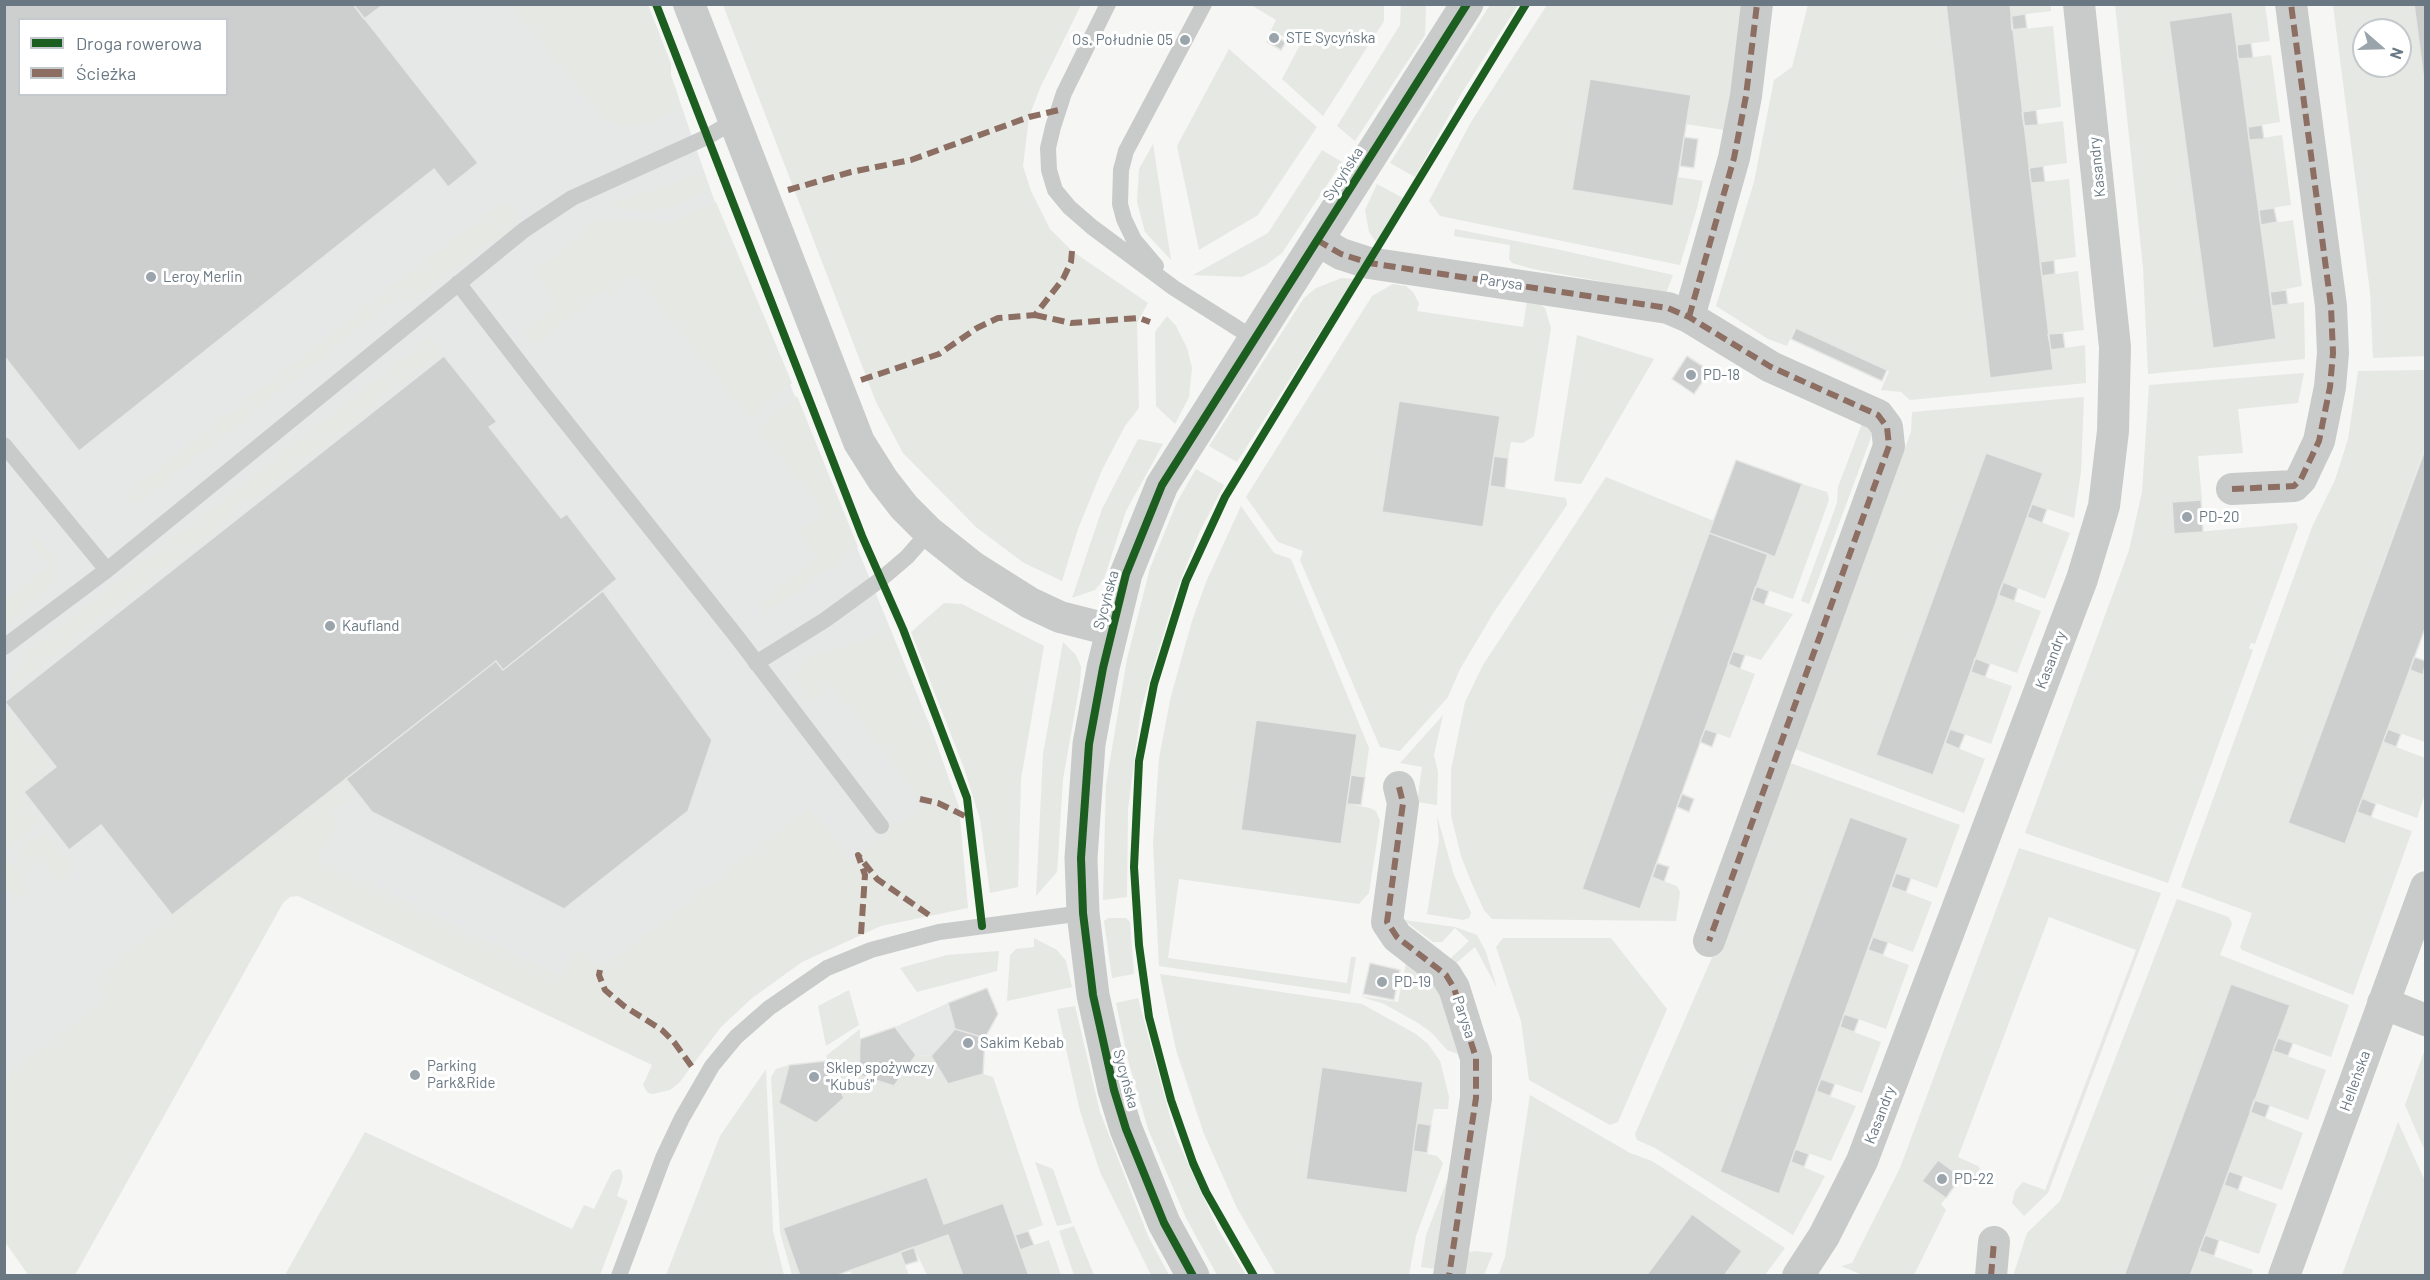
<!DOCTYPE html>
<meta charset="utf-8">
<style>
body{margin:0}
#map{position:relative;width:2430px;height:1280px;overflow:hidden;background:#f6f6f5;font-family:Barlow,sans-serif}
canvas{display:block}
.frame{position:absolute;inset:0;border:6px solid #697883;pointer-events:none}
.legend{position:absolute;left:18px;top:18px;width:210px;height:78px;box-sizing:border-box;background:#fff;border:2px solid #c3c9cd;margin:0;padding:8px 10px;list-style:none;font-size:18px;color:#697883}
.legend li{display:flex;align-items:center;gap:12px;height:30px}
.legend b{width:30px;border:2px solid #c3c9cd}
.north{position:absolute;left:2352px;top:18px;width:60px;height:60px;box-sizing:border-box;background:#fff;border:2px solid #c3c9cd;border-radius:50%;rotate:110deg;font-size:16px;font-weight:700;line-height:24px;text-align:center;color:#697883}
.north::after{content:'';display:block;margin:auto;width:21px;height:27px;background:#9aa4ab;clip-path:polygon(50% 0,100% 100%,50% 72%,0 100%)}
</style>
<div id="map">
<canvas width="2430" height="1280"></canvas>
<div class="frame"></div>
<ul class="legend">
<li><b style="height:8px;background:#1b5e20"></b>Droga rowerowa</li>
<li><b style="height:8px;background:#8d6e63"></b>Ścieżka</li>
</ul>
<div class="north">N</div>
</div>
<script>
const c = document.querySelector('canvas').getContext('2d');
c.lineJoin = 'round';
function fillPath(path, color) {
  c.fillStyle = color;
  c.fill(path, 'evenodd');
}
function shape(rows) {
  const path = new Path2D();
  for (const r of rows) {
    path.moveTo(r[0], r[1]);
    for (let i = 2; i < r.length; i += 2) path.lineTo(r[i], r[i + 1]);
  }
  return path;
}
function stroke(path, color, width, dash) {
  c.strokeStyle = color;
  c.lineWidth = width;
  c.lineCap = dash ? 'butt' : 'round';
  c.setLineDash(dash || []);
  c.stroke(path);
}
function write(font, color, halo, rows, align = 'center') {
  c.font = font + ' Barlow,sans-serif';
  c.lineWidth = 6;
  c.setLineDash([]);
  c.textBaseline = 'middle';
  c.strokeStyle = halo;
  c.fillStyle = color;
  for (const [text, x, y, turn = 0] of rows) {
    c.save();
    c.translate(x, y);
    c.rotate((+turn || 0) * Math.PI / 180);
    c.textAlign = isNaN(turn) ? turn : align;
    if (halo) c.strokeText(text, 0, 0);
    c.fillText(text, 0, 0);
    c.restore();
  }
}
const built = shape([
 [4,5,648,5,671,64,671,76,712,194,931,728,959,807,626,1027,280,859,43,1276,4,1229],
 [20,20,226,20,226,94,20,94],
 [948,1003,955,1029,931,1056,916,1055,895,1027]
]);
const green = shape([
 [509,5,648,5,671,64,671,76,679,98,667,114,655,122,622,127,606,120],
 [723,5,1081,5,1040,88,1029,117,1023,166,1031,191,1050,229,1072,251,1148,303,1137,323,1139,408,1125,426,1102,470,1078,529,1062,581,1024,563,977,528,903,453,876,402],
 [1251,5,1384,5,1384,21,1323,116,1282,79,1300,45,1271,30,1276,20],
 [1401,5,1426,5,1425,35,1355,141,1337,126,1400,25],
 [1490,5,1518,5,1461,94,1415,177,1390,163],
 [1547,5,1747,5,1724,130,1686,124,1691,95,1591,79,1572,190,1673,206,1678,177,1703,181,1697,208,1680,265,1440,216,1429,201,1471,122],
 [1808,5,1946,5,1990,378,2052,370,2051,350,2085,345,2086,383,1910,400,1901,392,1881,390,1889,371,1795,328,1787,346,1768,339,1716,306,1754,182,1774,80,1792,67],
 [2010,5,2051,5,2051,11,2011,16],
 [2115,5,2265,5,2270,41,2237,45,2232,12,2169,21,2213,348,2276,339,2272,306,2304,302,2305,359,2148,374,2143,267],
 [2333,5,2414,5,2426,96,2425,356,2373,358,2370,292],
 [2364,30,2400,30,2400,66,2364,66],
 [2053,26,2061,107,2022,112,2012,30],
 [1229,49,1317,127,1258,215,1199,250,1177,146],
 [2271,55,2280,122,2248,127,2238,59],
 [2063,121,2067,163,2029,168,2024,126],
 [2282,135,2291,205,2259,210,2249,140],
 [1153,144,1171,260,1145,232,1137,202,1139,169],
 [1322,150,1342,162,1282,253,1266,265,1242,277,1193,275,1268,233],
 [705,175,710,188,662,210,617,209,609,205,687,177],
 [2069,179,2076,257,2040,262,2031,183],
 [1377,184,1403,198,1376,242,1369,232,1365,210],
 [716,202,792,383,749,417,634,275,609,295,604,290,534,347,523,332,559,303,538,276,541,266,598,220,669,223],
 [506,205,515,211,516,224,410,301,403,293,135,506,123,496,439,250,499,206],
 [2293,220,2302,286,2270,292,2261,225],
 [1455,229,1556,249,1673,275,1666,293,1533,269,1512,263,1509,259,1510,245,1454,236],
 [2078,271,2084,330,2048,334,2042,276],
 [1342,278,1354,279,1237,462,1209,446,1304,298,1316,288],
 [1393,284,1406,286,1413,292,1419,303,1417,311,1523,327,1527,301,1536,302,1545,308,1551,328,1534,436,1523,443,1511,442,1508,458,1494,456,1500,416,1399,401,1382,512,1483,527,1490,486,1566,498,1567,505,1494,612,1460,669,1448,697,1400,751,1380,747,1300,560,1303,551,1278,542,1246,497,1372,296],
 [1167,316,1176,326,1187,348,1192,368,1189,397,1175,424,1156,406,1155,332],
 [1577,335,1654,359,1581,484,1554,481],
 [430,338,442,353,404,381,402,379,379,396,382,400,252,500,248,497,231,511,233,515,8,690,27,653],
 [2425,370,2425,447,2288,823,2345,844,2357,812,2412,831,2353,995,2242,950,2240,947,2252,913,2181,887,2312,527,2335,480,2348,439,2358,371],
 [2304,373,2298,403,2238,409,2243,453,2198,456,2202,500,2172,502,2175,534,2296,523,2298,527,2255,644,2251,643,2249,648,2253,650,2168,883,2025,833,2129,550,2142,492,2149,385],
 [797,396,858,547,767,614,760,604,817,558,797,532,824,511,757,428],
 [2084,397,2081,472,2074,518,2032,504,2042,473,1986,453,1876,755,1933,775,1945,743,1985,759,1964,813,1792,748,1911,432,1912,412],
 [1863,421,1871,427,1872,435,1809,604,1801,601,1837,503,1838,487],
 [1138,439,1163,444,1126,511,1104,579,1095,590,1072,598,1102,509],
 [1196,469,1224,485,1199,533,1176,592,1141,709,1128,809,1127,897,1103,900,1106,784,1127,659,1150,568,1177,502],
 [1606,477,1714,521,1582,888,1640,909,1652,877,1677,886,1680,892,1676,921,1492,919,1484,910,1472,884,1461,856,1451,815,1451,770,1465,702,1483,665],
 [1802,484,1827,492,1829,500,1793,599,1756,586,1768,554,1775,557],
 [1241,506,1274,553,1291,559,1369,748,1365,777,1351,775,1356,734,1256,720,1241,830,1341,844,1347,804,1370,808,1376,811,1380,821,1369,893,1359,904,1179,879,1168,958,1347,983,1351,957,1356,957,1350,994,1159,966,1153,844,1159,758,1171,696,1192,621,1206,582],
 [2027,517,2070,533,2045,599,2003,582],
 [36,539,55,558,53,585,5,624,5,601,48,566,30,543],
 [1998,595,2041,611,2017,673,1975,658],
 [1751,600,1793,614,1761,660,1733,651],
 [944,603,962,604,1044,646,1021,779,1018,887,990,893,980,819,964,768,911,632],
 [890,628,959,807,968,908,881,926,802,962,751,999,721,1027,679,1083,670,1090,653,1094,648,1093,643,1085,652,1065,298,896,290,897,283,903,75,1275,29,1276,5,1242,4,1079,106,999,94,982,172,915,346,779,357,792,331,812,340,823,317,858,560,979,575,953,582,950,601,970,809,808,851,860,924,804,832,684,810,702,793,676,805,658,863,641],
 [1063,642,1076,655,1081,667,1080,683,1063,779,1057,872,1036,896,1043,754],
 [1728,664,1755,674,1730,738,1705,729],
 [2410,670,2425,676,2425,742,2388,729],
 [1971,672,2012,686,1991,744,1950,729],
 [4,708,52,768,19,795,39,823,5,851],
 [1443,715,1434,755,1438,772,1437,805,1417,802,1422,767,1400,763],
 [2383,742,2425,758,2425,794,2417,818,2362,798],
 [1785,761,1960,825,1937,888,1896,873,1908,838,1850,817,1720,1172,1778,1193,1791,1162,1825,1176,1793,1235,1655,1148,1637,1140,1635,1134,1727,923],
 [1437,816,1454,875,1471,913,1469,918,1463,920,1427,914,1439,840],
 [45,831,75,869,59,882,41,861,18,878,28,892,18,900,12,893,5,892,5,857,12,866,19,861,15,855],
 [2019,848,2161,893,2048,1193,2024,1216,2012,1203,2015,1191,2023,1182,2045,1190,2136,950,2049,917,1958,1157,1978,1166,1982,1172,1980,1184,1965,1175,1941,1204,1946,1210,1914,1275,1862,1275,1841,1266,1852,1263,1900,1168],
 [1891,887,1932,902,1913,952,1873,937],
 [2177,899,2229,917,2232,924,2220,955,2349,1005,2331,1057,2278,1038,2289,1005,2231,984,2124,1275,2013,1276,2027,1233,2060,1201],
 [1108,918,1126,918,1130,922,1134,974,1112,978,1104,921],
 [1404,920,1455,927,1477,935,1486,952,1497,988,1475,947,1455,964,1450,959,1469,941,1455,928,1442,942,1433,942],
 [1034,938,1057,950,1066,961,1072,987,1007,1001,1010,955,1016,949,1034,947],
 [1503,938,1611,938,1667,1009,1618,1122,1610,1125,1529,1080,1521,1021,1496,947],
 [1868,950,1909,965,1886,1029,1844,1014],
 [999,951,997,971,917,992,900,968,947,955],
 [1406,963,1430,977,1439,993,1458,1054,1447,1050,1432,1033,1418,1023,1384,1004,1359,996,1398,1002],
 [1160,974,1362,1004,1416,1034,1428,1044,1440,1061,1449,1097,1448,1109,1434,1109,1431,1125,1417,1123,1422,1082,1322,1067,1306,1179,1406,1193,1413,1151,1437,1156,1443,1163,1416,1236,1409,1275,1276,1275,1237,1208,1204,1134,1176,1050],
 [849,990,859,1025,826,1046,818,1006],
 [1138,998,1175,1135,1218,1229,1246,1275,1217,1275,1186,1218,1148,1129,1128,1060,1116,1003],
 [1075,1006,1100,1112,1148,1236,1169,1275,1151,1275,1100,1172,1080,1111,1057,1009],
 [1840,1027,1881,1042,1862,1093,1821,1079],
 [860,1029,859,1075,894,1086,916,1055,931,1056,948,1084,983,1074,993,1077,1043,1225,1015,1235,1003,1204,944,1224,927,1177,783,1228,800,1275,792,1275,780,1232,771,1077,776,1069,789,1065,779,1103,816,1123,844,1098,826,1056],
 [2425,1049,2425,1151,2405,1105],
 [2273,1051,2326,1070,2308,1120,2254,1100],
 [766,1069,773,1231,784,1275,666,1275,720,1136],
 [1816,1091,1856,1106,1831,1161,1796,1149],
 [1530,1095,1630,1153,1652,1161,1785,1248,1765,1275,1724,1275,1742,1251,1692,1214,1646,1275,1498,1276,1505,1257],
 [2250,1112,2303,1133,2282,1190,2229,1171],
 [2398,1122,2425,1181,2425,1275,2342,1275],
 [365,1132,572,1229,584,1205,594,1209,612,1172,618,1169,621,1170,623,1177,617,1196,628,1201,600,1275,285,1275],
 [1035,1162,1053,1169,1072,1223,1057,1226],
 [1450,1173,1436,1269,1421,1267,1426,1235],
 [2224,1185,2277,1204,2259,1254,2205,1235],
 [1074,1226,1094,1275,1074,1275,1059,1231],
 [948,1235,963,1275,927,1275,914,1248],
 [1049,1240,1061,1275,1029,1275,1020,1250],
 [1475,1251,1493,1253,1484,1275,1464,1276,1468,1252],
 [2199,1251,2253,1270,2251,1275,2191,1276],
 [900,1252,909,1275,852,1275,850,1270]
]);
const building = shape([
 [4,4,353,4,478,163,448,187,434,169,79,451,4,356,4,4],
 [20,20,226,20,226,94,20,94,20,20],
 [353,4,384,4,364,19,353,4],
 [1946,4,2010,4,2053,370,1990,378,1946,4],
 [2414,4,2426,4,2426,96,2414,4],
 [2232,12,2276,339,2213,348,2169,21,2232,12],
 [2025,14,2027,28,2012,30,2011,16,2025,14],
 [1271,34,1286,42,1281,50,1267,42,1271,34],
 [2251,43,2253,58,2238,59,2237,45,2251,43],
 [1590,79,1691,95,1673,206,1572,190,1590,79],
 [2036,110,2038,125,2024,126,2022,112,2036,110],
 [2262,125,2264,139,2249,140,2248,127,2262,125],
 [1684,137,1698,139,1694,168,1680,166,1684,137],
 [2043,166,2045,182,2031,183,2029,168,2043,166],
 [2274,208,2277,222,2261,225,2259,210,2274,208],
 [2054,260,2055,274,2042,276,2040,262,2054,260],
 [2286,290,2288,304,2272,306,2270,292,2286,290],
 [1796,328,1887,370,1882,381,1791,339,1796,328],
 [2063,333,2065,348,2051,350,2048,334,2063,333],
 [444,356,497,422,489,427,561,518,567,514,617,579,503,670,496,661,172,915,101,825,69,850,24,792,56,767,5,702,444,356],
 [1687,356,1710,371,1694,394,1672,379,1687,356],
 [1399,401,1500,416,1483,527,1382,512,1399,401],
 [2426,447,2426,626,2345,844,2288,823,2426,447],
 [1986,453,2043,473,1933,775,1876,755,1986,453],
 [1494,456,1508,458,1505,488,1490,486,1494,456],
 [1736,460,1802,484,1775,557,1709,533,1736,460],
 [2201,500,2203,532,2174,534,2172,502,2201,500],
 [2032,504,2047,509,2042,523,2027,517,2032,504],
 [1709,533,1768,554,1640,909,1582,889,1709,533],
 [2003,582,2018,588,2014,601,1998,595,2003,582],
 [1756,586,1769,591,1764,605,1751,600,1756,586],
 [603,591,712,740,688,811,564,909,372,812,346,779,496,661,503,670,603,591],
 [1733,651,1745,655,1740,669,1728,664,1733,651],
 [2414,657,2426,661,2423,675,2410,670,2414,657],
 [1975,658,1990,664,1985,677,1971,672,1975,658],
 [1256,720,1357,734,1341,844,1241,830,1256,720],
 [1705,729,1717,733,1712,747,1700,742,1705,729],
 [1950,729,1965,734,1959,749,1945,743,1950,729],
 [2388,729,2401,734,2396,747,2383,742,2388,729],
 [1351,775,1365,777,1361,805,1347,804,1351,775],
 [1682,794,1694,799,1689,812,1677,807,1682,794],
 [2362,798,2376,804,2371,817,2357,812,2362,798],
 [1850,817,1908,838,1779,1194,1720,1172,1850,817],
 [1657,863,1669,867,1664,882,1652,877,1657,863],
 [1896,873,1911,878,1906,892,1891,887,1896,873],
 [1873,937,1888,942,1883,955,1868,950,1873,937],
 [1370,963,1400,970,1394,1000,1363,994,1370,963],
 [2231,984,2290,1005,2273,1051,2190,1276,2124,1276,2231,984],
 [987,988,998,1014,985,1038,955,1029,948,1003,987,988],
 [1844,1014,1859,1019,1854,1032,1840,1027,1844,1014],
 [895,1027,916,1055,894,1086,859,1075,860,1039,895,1027],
 [955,1029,985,1038,983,1074,948,1084,931,1056,955,1029],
 [2278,1038,2293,1043,2288,1056,2273,1051,2278,1038],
 [826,1061,844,1098,816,1123,779,1103,789,1065,826,1061],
 [1322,1067,1423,1082,1407,1193,1306,1179,1322,1067],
 [1821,1079,1835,1084,1830,1096,1816,1091,1821,1079],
 [2254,1100,2270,1105,2265,1118,2250,1112,2254,1100],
 [1417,1123,1431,1125,1427,1153,1413,1151,1417,1123],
 [1795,1149,1809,1154,1804,1167,1791,1162,1795,1149],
 [1938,1160,1961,1177,1946,1198,1922,1181,1938,1160],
 [2229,1171,2243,1176,2238,1190,2224,1185,2229,1171],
 [927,1177,944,1224,1003,1203,1029,1276,963,1276,948,1235,835,1276,800,1276,783,1228,927,1177],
 [1692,1214,1742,1251,1724,1276,1646,1276,1692,1214],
 [1028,1231,1034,1245,1020,1250,1015,1235,1028,1231],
 [2205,1235,2219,1240,2214,1256,2199,1251,2205,1235],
 [914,1247,918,1261,905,1265,900,1252,914,1247]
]);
const service = shape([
 [1108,4,1064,93,1053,127,1048,148,1049,170,1055,190,1069,207,1092,227,1174,288,1253,338],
 [1156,266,1134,240,1124,219,1120,204,1121,170,1126,151,1204,4],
 [458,283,542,392,737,637,881,826],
 [4,445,107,570],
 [4,647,107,570,524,230,572,198,707,137,734,121],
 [756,663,825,620,880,580,907,557,929,532],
 [619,1276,663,1158,682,1118,712,1066,736,1037,769,1008,827,968,871,950,939,932,1083,913]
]);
const minor = shape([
 [689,4,859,442,883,480,904,507,929,532,973,567,1030,603,1060,617,1111,630],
 [1317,240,1341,254,1369,263,1668,308,1689,317,1771,367,1878,415,1887,427,1889,446,1709,941],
 [1689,317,1734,158,1746,96,1757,4],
 [2232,489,2294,486,2301,479,2319,441,2330,387,2333,353,2331,306,2291,4],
 [1399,787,1403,803,1387,922,1397,937,1446,975,1454,988,1476,1058,1476,1098,1449,1276],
 [2383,1003,2426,1020],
 [1798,1276,1824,1236,1862,1161,2082,579,2104,506,2113,431,2115,347,2079,4],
 [1991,1276,1994,1242],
 [2284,1276,2426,887]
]);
const tertiary = shape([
 [1193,1276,1164,1223,1126,1129,1114,1090,1093,995,1083,913,1081,858,1089,744,1103,668,1126,574,1162,485,1467,4]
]);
const quiet = shape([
 [788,190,851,172,911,160,1029,117,1059,110],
 [1317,240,1341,254,1369,263,1668,308,1689,317,1771,367,1878,415,1887,427,1889,446,1709,941],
 [1035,315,1071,323,1139,318,1150,322],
 [1689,317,1734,158,1746,96,1757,4],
 [861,380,939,354,977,328,998,318,1035,315,1063,279,1071,262,1072,251],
 [2232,489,2294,486,2301,479,2319,441,2330,387,2333,353,2331,306,2291,4],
 [1399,787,1403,803,1387,922,1397,937,1446,975,1454,988,1476,1058,1476,1098,1449,1276],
 [920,799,938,803,971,819],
 [861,934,865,875,858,855,877,879,929,915],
 [600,970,599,975,605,990,624,1006,662,1030,674,1042,692,1067],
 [1991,1276,1994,1242]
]);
const cycleway = shape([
 [656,4,862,536,903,629,967,798,982,926],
 [1193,1276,1164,1223,1126,1129,1114,1090,1093,995,1083,913,1081,858,1089,744,1103,668,1126,574,1162,485,1467,4],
 [1254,1276,1206,1192,1193,1163,1171,1100,1149,1017,1139,945,1134,867,1139,761,1154,684,1186,581,1225,497,1526,4]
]);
const markers = [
 [1274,38,6,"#9aa4ab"],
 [1185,40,6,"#9aa4ab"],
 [151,277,6,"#9aa4ab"],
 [1691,375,6,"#9aa4ab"],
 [2187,517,6,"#9aa4ab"],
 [330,626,6,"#9aa4ab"],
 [1382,982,6,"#9aa4ab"],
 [968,1043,6,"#9aa4ab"],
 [415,1075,6,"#9aa4ab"],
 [814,1077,6,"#9aa4ab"],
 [1942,1179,6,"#9aa4ab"]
];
const poiNames = [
 ["STE Sycyńska",1286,38],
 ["Os. Południe 05",1173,40,"right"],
 ["Leroy Merlin",163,277],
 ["PD-18",1703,375],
 ["PD-20",2199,517],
 ["Kaufland",342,626],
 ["PD-19",1394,982],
 ["Sakim Kebab",980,1043],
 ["Parking",427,1066],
 ["Park&Ride",427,1083],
 ["Sklep spożywczy",826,1068],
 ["\"Kubuś\"",826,1085],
 ["PD-22",1954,1179]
];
const streetNames = [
 ["Kasandry",2097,167,-96],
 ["Sycyńska",1343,174,-57],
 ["Parysa",1501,282,8],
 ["Sycyńska",1106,600,-75],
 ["Kasandry",2051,660,-69],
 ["Parysa",1464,1017,72],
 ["Sycyńska",1126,1079,75],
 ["Helleńska",2355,1081,-70],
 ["Kasandry",1880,1115,-69]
];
fillPath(built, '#e6e8e8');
fillPath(green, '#e5e8e3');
fillPath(building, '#cdcece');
stroke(building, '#e6e6e5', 1.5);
stroke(service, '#c9cbcb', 16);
stroke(minor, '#c9cbcb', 32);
stroke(tertiary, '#c9cbcb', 33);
stroke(quiet, '#8d6e63', 6, [12, 6]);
stroke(cycleway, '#1b5e20', 8);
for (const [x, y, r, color] of markers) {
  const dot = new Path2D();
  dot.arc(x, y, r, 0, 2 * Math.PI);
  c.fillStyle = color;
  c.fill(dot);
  stroke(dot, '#fff', 2);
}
write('15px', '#697883', '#fff', poiNames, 'left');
write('15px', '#697883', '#fff', streetNames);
</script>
